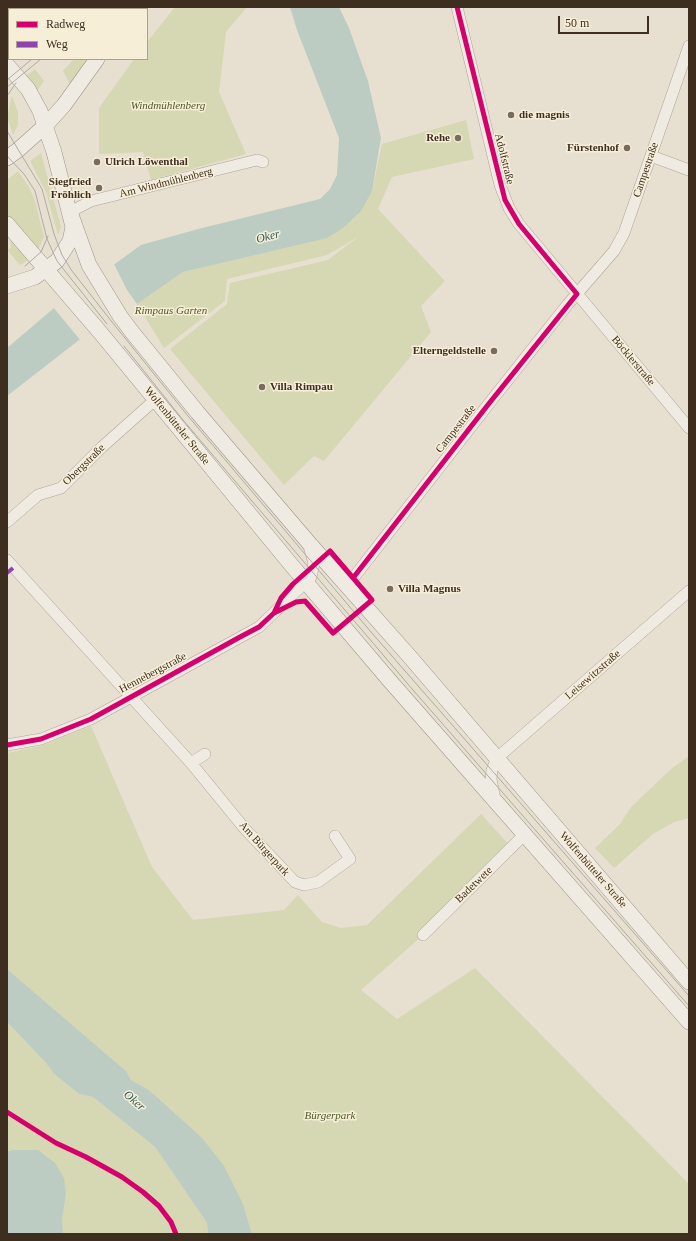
<!DOCTYPE html>
<meta charset="utf-8">
<style>
body{margin:0}
#map{position:relative;width:696px;height:1241px;overflow:hidden;background:#e7e0d1;font-family:"Times New Roman",serif}
canvas{display:block}
.frame{position:absolute;inset:0;border:8px solid #3d2e20;pointer-events:none}
.legend{position:absolute;left:8px;top:8px;width:140px;height:52px;box-sizing:border-box;background:#f7eed8;border:1px solid #ada18e;margin:0;padding:5px 7px;list-style:none;font-size:12px;color:#3d2e20}
.legend li{display:flex;align-items:center;gap:8px;height:20px}
.legend b{width:20px;border:1px solid #ada18e}
.scale{position:absolute;left:558px;top:16px;width:91px;height:18px;box-sizing:border-box;border:2px solid #3d2e20;border-top:0;padding-left:5px;font-size:12px;line-height:14px;white-space:nowrap;color:#3d2e20;-webkit-text-stroke:3px #f7eed8;paint-order:stroke}
</style>
<div id="map">
<canvas width="696" height="1241"></canvas>
<div class="frame"></div>
<ul class="legend">
<li><b style="height:5px;background:#d6006c"></b>Radweg</li>
<li><b style="height:5px;background:#8e44ad"></b>Weg</li>
</ul>
<div class="scale">50 m</div>
</div>
<script>
const c = document.querySelector('canvas').getContext('2d');
c.lineJoin = 'round';
function fillPath(path, color) {
  c.fillStyle = color;
  c.fill(path, 'evenodd');
}
function shape(rows) {
  const path = new Path2D();
  for (const r of rows) {
    path.moveTo(r[0], r[1]);
    for (let i = 2; i < r.length; i += 2) path.lineTo(r[i], r[i + 1]);
  }
  return path;
}
function stroke(path, color, width, dash) {
  c.strokeStyle = color;
  c.lineWidth = width;
  c.lineCap = dash ? 'butt' : 'round';
  c.setLineDash(dash || []);
  c.stroke(path);
}
function write(font, color, halo, rows, align = 'center') {
  c.font = font + ' "Times New Roman",serif';
  c.lineWidth = 3;
  c.setLineDash([]);
  c.textBaseline = 'middle';
  c.strokeStyle = halo;
  c.fillStyle = color;
  for (const [text, x, y, turn = 0] of rows) {
    c.save();
    c.translate(x, y);
    c.rotate((+turn || 0) * Math.PI / 180);
    c.textAlign = isNaN(turn) ? turn : align;
    if (halo) c.strokeText(text, 0, 0);
    c.fillText(text, 0, 0);
    c.restore();
  }
}
const green = shape([
 [175,7,247,7,226,32,219,92,246,154,151,180,143,152,99,154,99,108,134,59,147,59,147,42],
 [74,59,90,59,70,84,63,71],
 [35,69,44,81,37,91,26,76],
 [12,96,18,112,18,125,13,135,7,117],
 [466,120,474,159,392,177,378,209,445,281,421,306,431,332,324,461,314,456,284,485,170,349,227,304,230,283,328,260,358,237,327,255,227,279,225,301,164,348,137,304,183,272,250,255,372,191,382,144],
 [41,153,61,227,58,235,46,192,30,161],
 [18,171,29,187,35,201,44,237,38,250,7,214,7,180],
 [10,238,28,260,20,265,7,250,11,248],
 [91,726,152,867,193,920,284,910,298,895,322,922,341,928,367,925,481,814,512,848,423,935,361,990,397,1019,475,968,689,1184,689,1234,252,1234,243,1204,149,1090,131,1080,126,1071,7,969,7,753,41,746],
 [689,756,689,818,674,822,653,834,614,868,595,848,620,824,631,807,671,769],
 [7,1022,46,1063,54,1074,79,1094,93,1097,155,1147,207,1223,208,1234,7,1234]
]);
const water = shape([
 [290,7,339,7,349,28,368,81,381,138,372,191,361,211,343,228,327,238,183,272,137,304,88,333,7,396,7,348,54,308,141,245,198,229,320,199,330,189,337,175,339,138,297,30],
 [7,969,126,1071,131,1080,149,1090,202,1138,224,1166,243,1204,252,1234,208,1234,207,1223,155,1147,93,1097,79,1094,54,1074,46,1063,7,1022],
 [12,1150,38,1150,55,1163,64,1178,66,1194,62,1218,63,1234,7,1234,7,1152]
]);
const pier = shape([
 [113,262,127,290,137,304,81,341,53,307]
]);
const minor = shape([
 [457,7,500,185,509,208,519,224,689,428],
 [651,156,689,170],
 [70,212,91,201,257,160,263,162],
 [7,522,38,495,61,488,102,447,156,399],
 [7,560,191,763,205,754],
 [347,586,487,406,568,304,614,251,624,233,689,46],
 [7,745,41,739,91,719,259,627,311,577,314,563,309,546],
 [191,763,245,829,295,882,304,885,318,882,350,859,335,836],
 [495,800,491,779,492,770,497,758,689,591],
 [423,935,525,834]
]);
const secondary = shape([
 [43,9,46,7],
 [138,9,139,7],
 [7,35,9,33],
 [7,65,28,89,40,111,54,152,73,227,70,241,57,261,35,277,7,286],
 [7,158,18,150,46,125,64,105,97,59],
 [70,212,89,265,120,316,132,332,198,413,309,543,410,657,689,982],
 [7,224,99,331,293,567,390,681,689,1022]
]);
const tram = shape([
 [91,9,94,7],
 [101,9,104,7],
 [7,80,32,59],
 [7,87,41,59],
 [7,96,16,83],
 [7,131,42,189,54,234,62,255,72,271,112,322,188,416,371,632,689,996],
 [7,156,24,174,35,191,47,239,57,261,107,324],
 [25,266,41,252,48,236],
 [124,346,183,420,413,690,689,1006]
]);
const quiet = shape([
 [7,573,13,568]
]);
const cycleway = shape([
 [353,578,487,406,577,294,519,224,505,200,457,7],
 [7,745,41,739,91,719,240,637,259,627,274,613,296,602,305,601,333,633,372,600,330,551,293,584,281,598,274,613],
 [7,1112,56,1143,86,1157,122,1177,143,1192,159,1206,171,1222,176,1234]
]);
const markers = [
 [511,115,4,"#786c5e"],
 [458,138,4,"#786c5e"],
 [627,148,4,"#786c5e"],
 [97,162,4,"#786c5e"],
 [99,188,4,"#786c5e"],
 [494,351,4,"#786c5e"],
 [262,387,4,"#786c5e"],
 [390,589,4,"#786c5e"]
];
const parkNames = [
 ["Windmühlenberg",168,106],
 ["Rimpaus Garten",171,311],
 ["Bürgerpark",330,1116]
];
const poiNames = [
 ["die magnis",519,115],
 ["Rehe",450,138,"right"],
 ["Fürstenhof",619,148,"right"],
 ["Ulrich Löwenthal",105,162],
 ["Siegfried",91,182,"right"],
 ["Fröhlich",91,195,"right"],
 ["Elterngeldstelle",486,351,"right"],
 ["Villa Rimpau",270,387],
 ["Villa Magnus",398,589]
];
const streetNames = [
 ["Adolfstraße",504,159,76],
 ["Campestraße",646,170,-71],
 ["Am Windmühlenberg",166,183,-14],
 ["Böcklerstraße",633,361,50],
 ["Wolfenbütteler Straße",177,426,51],
 ["Campestraße",456,429,-52],
 ["Obergstraße",84,465,-44],
 ["Hennebergstraße",153,673,-28],
 ["Leisewitzstraße",593,675,-41],
 ["Am Bürgerpark",264,849,48],
 ["Wolfenbütteler Straße",593,870,49],
 ["Badetwete",474,885,-44]
];
const waterNames = [
 ["Oker",268,237,-14],
 ["Oker",134,1101,41]
];
fillPath(green, '#d6d7b3');
fillPath(water, '#bcccc2');
fillPath(pier, '#e7e0d1');
stroke(minor, '#ada599', 12);
stroke(secondary, '#9c958a', 16);
stroke(minor, '#efebe3', 11);
stroke(secondary, '#efebe3', 15);
stroke(tram, '#afaaa2', 1);
stroke(quiet, '#8e44ad', 4, [8, 4]);
stroke(cycleway, '#d6006c', 5);
for (const [x, y, r, color] of markers) {
  const dot = new Path2D();
  dot.arc(x, y, r, 0, 2 * Math.PI);
  c.fillStyle = color;
  c.fill(dot);
  stroke(dot, '#f7eed8', 1.5);
}
write('italic 11px', '#4d5a26', '#f7eed8', parkNames);
write('bold 11px', '#3d2e20', '#f7eed8', poiNames, 'left');
write('11px', '#3d2e20', '#f7eed8', streetNames);
write('italic 12px', '#2f5d5a', '#f7eed8', waterNames);
</script>
